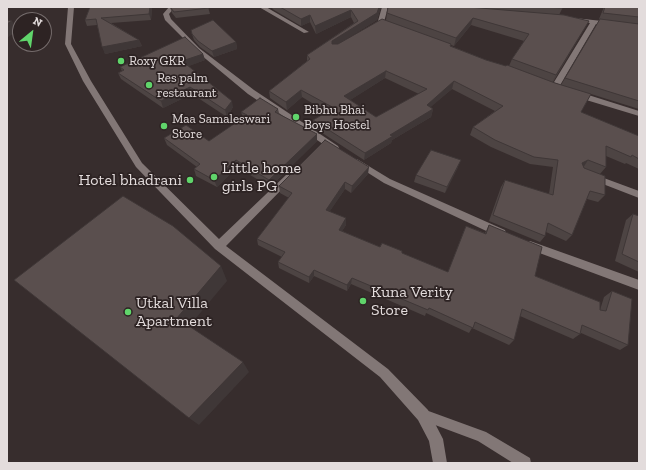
<!DOCTYPE html>
<style>
body{margin:0}
#map{position:relative;width:646px;height:470px;overflow:hidden;background:#372d2d;font-family:"Zilla Slab",serif}
canvas{display:block}
.frame{position:absolute;inset:0;border:8px solid #e3dcdc;pointer-events:none}
.north{position:absolute;left:12px;top:12px;width:40px;height:40px;box-sizing:border-box;background:#2d2323;border:1px solid #766d6d;border-radius:50%;rotate:29deg;font-size:11px;font-weight:700;line-height:16px;text-align:center;color:#e3dcdc}
.north::after{content:'';display:block;margin:auto;width:14px;height:18px;background:#60d56b;clip-path:polygon(50% 0,100% 100%,50% 72%,0 100%)}
</style>
<div id="map">
<canvas width="646" height="470"></canvas>
<div class="frame"></div>
<div class="north">N</div>
</div>
<script>
const c = document.querySelector('canvas').getContext('2d');
c.lineJoin = 'round';
function shape(rows) {
  const path = new Path2D();
  for (const r of rows) {
    path.moveTo(r[0], r[1]);
    for (let i = 2; i < r.length; i += 2) path.lineTo(r[i], r[i + 1]);
  }
  return path;
}
function fillPath(path, color) {
  c.fillStyle = color;
  c.fill(path, 'evenodd');
}
function stroke(path, color, width, dash) {
  c.strokeStyle = color;
  c.lineWidth = width;
  c.lineCap = dash ? 'butt' : 'round';
  c.setLineDash(dash || []);
  c.stroke(path);
}
function write(font, color, halo, rows, align = 'center') {
  c.font = font + ' "Zilla Slab",serif';
  c.lineWidth = 3.5;
  c.setLineDash([]);
  c.textBaseline = 'middle';
  c.strokeStyle = halo;
  c.fillStyle = color;
  for (const [text, x, y, turn = 0] of rows) {
    c.save();
    c.translate(x, y);
    c.rotate((+turn || 0) * Math.PI / 180);
    c.textAlign = isNaN(turn) ? turn : align;
    if (halo) c.strokeText(text, 0, 0);
    c.fillText(text, 0, 0);
    c.restore();
  }
}
const service = shape([
 [423,409,486,432,530,458,531,463,513,463,478,441,419,419,417,415,419,411,423,409]
]);
const minor = shape([
 [68,7,74,7,71,44,91,81,142,163,219,239,286,175,292,175,293,177,292,179,226,246,388,369,428,410,443,439,447,463,433,463,429,441,418,420,380,377,215,249,136,167,83,81,65,44,68,7],
 [169,7,175,7,169,14,171,19,199,48,254,90,338,146,339,148,338,150,332,150,248,94,195,50,165,20,163,14,169,7],
 [259,7,266,7,309,32,304,33,259,7],
 [382,7,388,7,384,22,375,28,371,28,371,26,378,21,382,7],
 [575,18,611,22,614,24,611,26,596,24,559,87,555,89,552,89,551,87,590,23,573,21,573,19,575,18],
 [573,92,579,92,639,111,639,116,573,96,573,92],
 [357,159,390,179,505,230,506,233,505,236,497,236,384,183,354,164,353,162,357,159],
 [593,174,639,191,639,198,590,179,589,177,593,174],
 [530,241,639,280,639,290,526,248,525,245,526,242,530,241]
]);
const wall = shape([
 [90,7,152,7,151,20,111,23,139,40,142,46,105,54,97,25,87,26,85,20],
 [170,7,208,7,210,14,176,18,172,13],
 [271,7,381,7,377,20,338,44,386,20,387,13,388,7,563,7,559,15,589,21,553,82,561,85,600,19,599,19,604,7,639,7,639,109,591,94,581,112,639,136,639,169,626,163,625,164,606,156,606,167,600,174,605,195,598,202,587,199,572,235,566,241,546,232,545,236,540,242,489,221,501,187,505,180,549,194,553,167,530,164,491,147,470,135,473,127,495,111,452,89,430,107,433,109,431,117,392,140,391,143,364,160,313,127,313,120,327,112,302,97,287,110,270,98,269,91,307,61,307,55,354,23,351,17,316,34,310,22,301,26,274,10],
 [471,25,524,41,512,59,509,66,506,66,486,60,451,46,451,45,454,46],
 [385,78,419,94,376,117,350,100],
 [192,34,236,42,237,49,214,57,200,47,194,40],
 [203,54,205,60,188,66,233,107,227,117,192,94,163,108,121,79,118,73,122,71,120,67],
 [278,109,279,113,317,141,270,187,237,167,217,187,196,176,194,169,197,167,167,145,164,138,209,141,243,118,241,112],
 [458,167,445,193,414,182,416,175],
 [368,174,351,193,345,189,329,212,346,225,342,231,380,247,402,253,448,272,463,233,466,226,485,233,489,225,535,276,600,310,604,297,612,291,628,345,620,350,581,333,580,334,573,339,520,316,514,340,509,345,472,328,469,333,426,313,425,316,351,284,347,291,314,276,309,283,279,268,278,262,282,257,258,245,257,239,289,198,280,193,279,186],
 [633,214,639,216,639,272,615,261,626,220]
]);
const shadedWall = shape([
 [150,7,152,7,151,20,149,14],
 [379,7,381,7,377,20,332,48,332,41],
 [351,10,351,17,316,34,315,26],
 [310,15,310,22,301,26,301,19],
 [473,18,471,25,454,46,456,38],
 [12,21,18,30,7,38,7,24],
 [589,21,585,28,552,82,556,75],
 [139,40,142,46,105,54,102,47],
 [236,42,237,49,214,57,212,51],
 [203,54,205,60,184,68,182,61],
 [386,71,385,78,344,104,344,96],
 [454,81,452,89,425,112,427,105],
 [190,87,192,94,163,108,161,101],
 [301,90,302,97,287,110,286,102],
 [232,101,233,107,227,117,225,110],
 [433,109,431,117,392,140,391,143,364,160,365,153,390,135],
 [317,134,317,141,270,187,269,180],
 [236,160,237,167,217,187,214,180],
 [461,160,458,167,445,193,447,187],
 [588,160,583,168,582,163],
 [369,167,368,174,351,193,352,186],
 [345,182,345,189,326,217,326,210],
 [346,218,346,225,338,237,339,230],
 [221,266,227,281,186,330,177,318],
 [314,270,314,276,309,283,309,277],
 [352,278,351,284,347,291,347,285],
 [243,362,249,372,199,425,189,418]
]);
const building = shape([
 [90,7,150,7,149,14,101,18,139,40,102,47,96,19,85,20,90,7],
 [170,7,208,7,209,8,174,12,170,7],
 [280,7,379,7,377,13,332,41,332,44,338,44,382,19,451,44,450,46,486,60,506,66,507,65,555,83,591,94,581,112,639,136,639,159,632,155,631,157,606,146,606,167,588,160,582,163,584,168,605,176,605,195,590,191,572,235,548,223,545,236,493,215,505,180,553,195,558,160,534,157,495,140,473,127,503,106,454,81,427,105,433,109,390,135,393,136,365,153,313,120,334,108,301,90,286,102,269,91,310,59,307,55,358,21,351,10,315,26,310,15,301,19,280,7],
 [386,71,427,89,376,117,344,96,386,71],
 [388,7,468,7,564,15,589,21,556,75,512,59,529,34,473,18,456,38,387,13,388,7],
 [545,7,563,7,562,8,545,7],
 [605,7,639,7,639,17,603,13,605,7],
 [600,19,639,24,639,101,565,78,600,19],
 [7,20,12,21,7,24,7,20],
 [213,20,236,42,212,51,198,41,192,34,191,30,213,20],
 [185,37,203,54,182,61,232,101,225,110,190,87,161,101,118,73,124,70,120,67,185,37],
 [260,98,278,109,275,112,317,134,269,180,236,160,214,180,194,169,200,164,164,138,186,125,209,141,247,115,241,112,260,98],
 [325,140,369,167,352,186,345,182,326,210,346,218,339,230,380,247,382,243,402,251,402,253,448,272,466,226,486,234,489,225,542,247,535,276,600,302,600,310,606,311,612,291,632,299,628,345,582,325,580,334,522,309,514,340,475,322,473,328,429,308,428,310,352,278,347,285,314,270,309,277,278,262,285,252,257,239,292,193,279,186,325,140],
 [431,150,461,160,447,187,416,175,431,150],
 [123,196,173,226,221,266,177,318,243,362,189,418,14,280,123,196],
 [633,214,639,216,639,262,622,254,633,214]
]);
const markers = [
 [121,61,4,"#60d56b"],
 [149,85,4,"#60d56b"],
 [296,117,4,"#60d56b"],
 [164,126,4,"#60d56b"],
 [214,177,4,"#60d56b"],
 [190,180,4,"#60d56b"],
 [363,301,4,"#60d56b"],
 [128,312,4,"#60d56b"]
];
const farPoinames = [
 ["Roxy GKR",129,61],
 ["Res palm",157,78],
 ["restaurant",157,93],
 ["Bibhu Bhai",304,110],
 ["Boys Hostel",304,125],
 ["Maa Samaleswari",172,119],
 ["Store",172,134]
];
const poiNames = [
 ["Little home",222,168],
 ["girls PG",222,186],
 ["Hotel bhadrani",182,180,"right"],
 ["Kuna Verity",371,292],
 ["Store",371,310],
 ["Utkal Villa",136,303],
 ["Apartment",136,321]
];
fillPath(service, '#827776');
fillPath(minor, '#827776');
fillPath(wall, '#4d4443');
fillPath(shadedWall, '#3f3737');
fillPath(building, '#5a4f4e');
stroke(building, '#3f3737', 1);
for (const [x, y, r, color] of markers) {
  const dot = new Path2D();
  dot.arc(x, y, r, 0, 2 * Math.PI);
  c.fillStyle = color;
  c.fill(dot);
  stroke(dot, '#2d2323', 1.5);
}
write('13px', '#e3dcdc', '#2d2323', farPoinames, 'left');
write('16px', '#e3dcdc', '#2d2323', poiNames, 'left');
</script>
